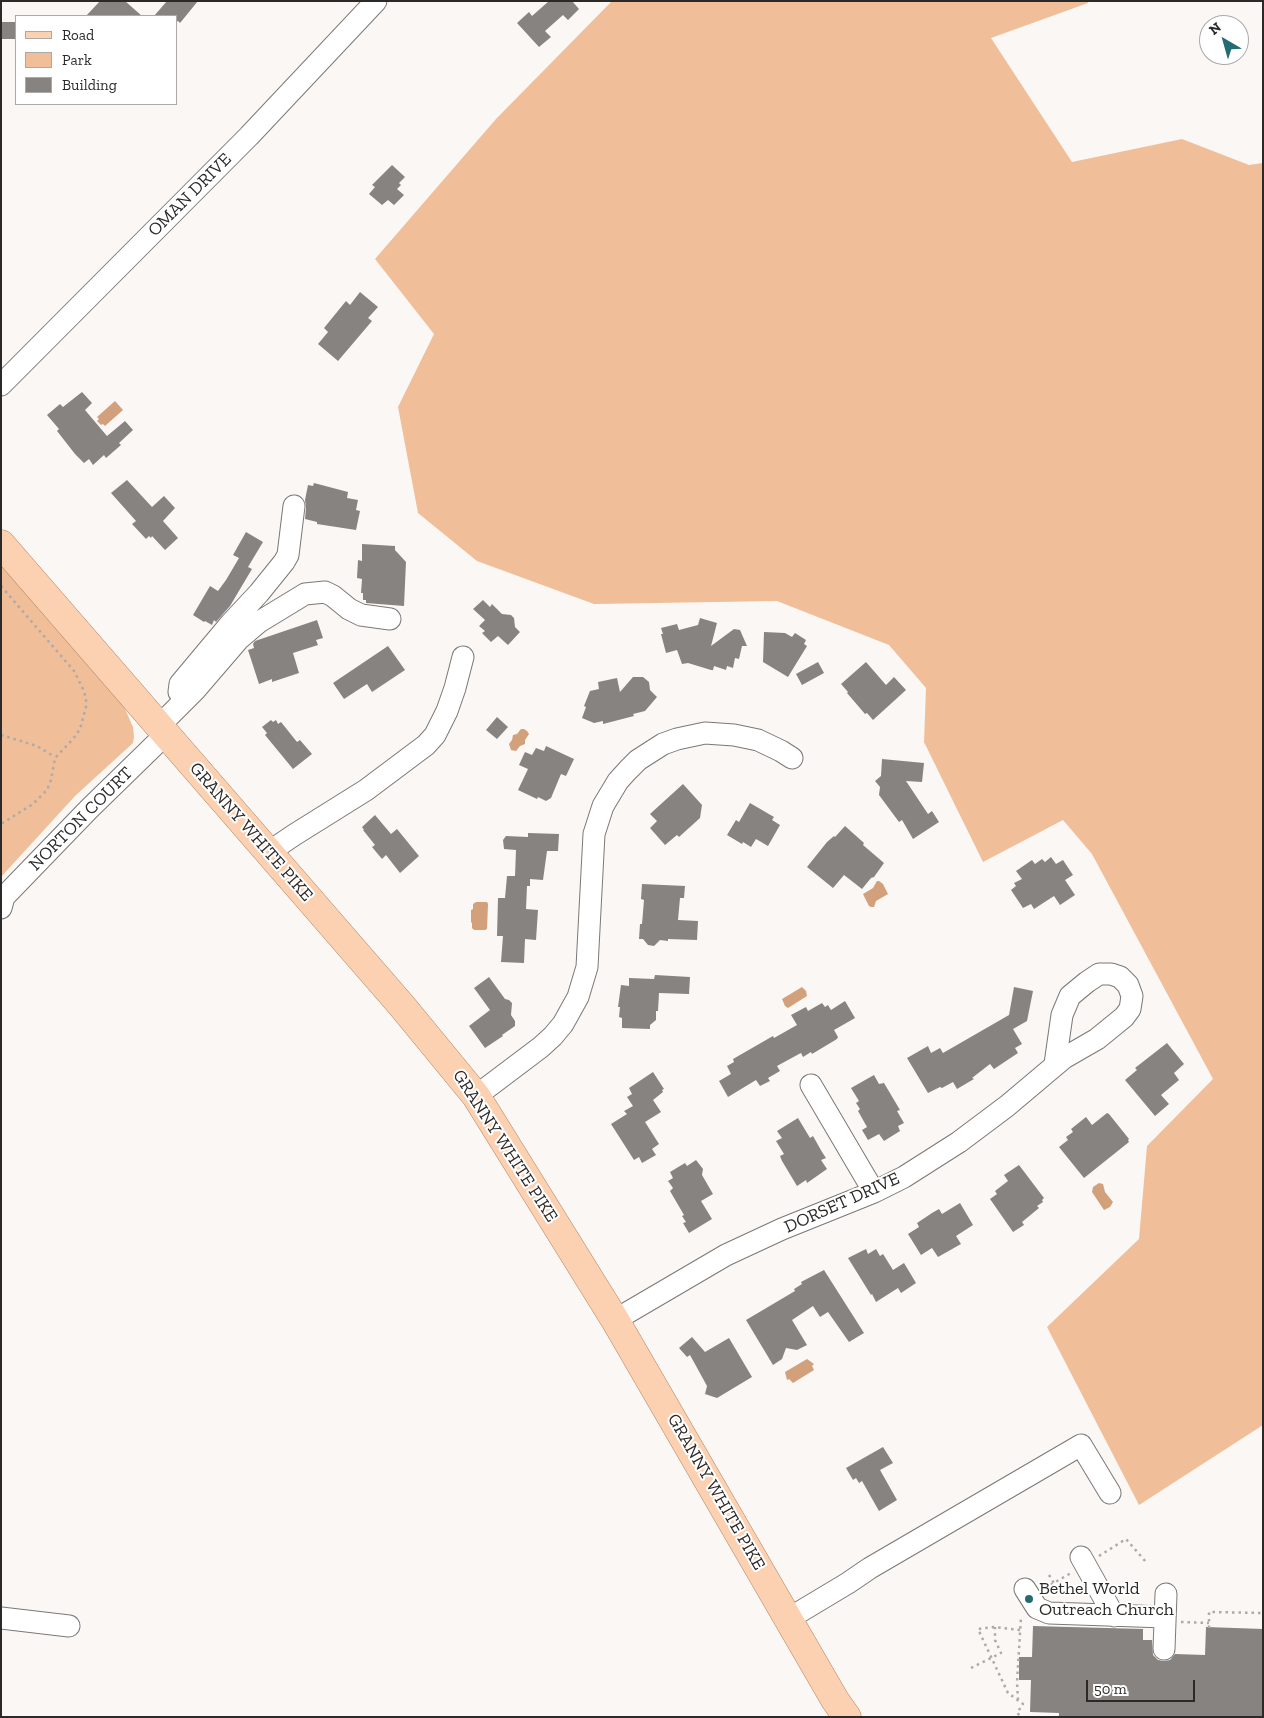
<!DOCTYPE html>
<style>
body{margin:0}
#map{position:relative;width:1264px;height:1718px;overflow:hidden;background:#fbf7f4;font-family:"Zilla Slab",serif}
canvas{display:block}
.frame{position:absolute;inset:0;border:2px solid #2b2a29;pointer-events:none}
.legend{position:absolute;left:15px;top:15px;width:162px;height:90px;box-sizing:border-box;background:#fff;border:1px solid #aaaaa9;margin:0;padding:6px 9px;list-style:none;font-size:15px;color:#2b2a29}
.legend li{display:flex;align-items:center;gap:10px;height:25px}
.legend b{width:25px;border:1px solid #aaaaa9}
.north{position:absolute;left:1199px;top:15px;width:50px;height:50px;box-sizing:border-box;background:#fff;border:1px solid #aaaaa9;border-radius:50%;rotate:322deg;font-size:14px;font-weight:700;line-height:20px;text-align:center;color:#2b2a29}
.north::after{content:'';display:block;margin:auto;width:18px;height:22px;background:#236c76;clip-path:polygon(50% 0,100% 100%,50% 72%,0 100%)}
.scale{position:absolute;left:1086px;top:1680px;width:109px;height:22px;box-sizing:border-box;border:2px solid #2b2a29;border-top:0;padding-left:6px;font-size:15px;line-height:18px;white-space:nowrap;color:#2b2a29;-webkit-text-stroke:4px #fff;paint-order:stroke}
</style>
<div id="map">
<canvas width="1264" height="1718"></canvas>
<div class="frame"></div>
<ul class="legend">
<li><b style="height:6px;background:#fcd1b1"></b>Road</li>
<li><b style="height:14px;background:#f0be99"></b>Park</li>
<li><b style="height:14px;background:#868381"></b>Building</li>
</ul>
<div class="north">N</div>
<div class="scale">50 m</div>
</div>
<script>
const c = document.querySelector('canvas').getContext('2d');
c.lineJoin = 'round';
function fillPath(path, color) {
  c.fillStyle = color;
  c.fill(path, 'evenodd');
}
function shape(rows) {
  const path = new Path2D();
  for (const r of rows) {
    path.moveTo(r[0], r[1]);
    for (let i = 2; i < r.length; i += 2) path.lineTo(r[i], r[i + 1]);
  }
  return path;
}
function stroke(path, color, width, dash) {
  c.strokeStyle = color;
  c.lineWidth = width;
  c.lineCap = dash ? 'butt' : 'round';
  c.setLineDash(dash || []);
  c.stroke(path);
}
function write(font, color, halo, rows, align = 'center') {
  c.font = font + ' "Zilla Slab",serif';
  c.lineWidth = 4;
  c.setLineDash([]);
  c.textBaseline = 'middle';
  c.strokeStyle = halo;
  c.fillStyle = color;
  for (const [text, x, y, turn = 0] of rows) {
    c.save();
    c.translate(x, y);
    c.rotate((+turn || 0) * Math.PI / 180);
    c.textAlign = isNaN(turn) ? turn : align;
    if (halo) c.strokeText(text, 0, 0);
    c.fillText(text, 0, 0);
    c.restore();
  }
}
const green = shape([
 [612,1,1088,1,1088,3,991,38,1072,162,1182,139,1249,165,1263,163,1263,1425,1139,1505,1047,1327,1139,1239,1147,1146,1213,1079,1092,854,1063,820,983,862,924,742,926,688,889,645,777,601,594,604,477,561,418,513,398,407,434,334,375,259,496,119],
 [1,560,118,693,133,727,134,737,133,743,75,796,1,877]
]);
const water = shape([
 [115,401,123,410,105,426,103,424,101,425,97,421,99,419,97,417],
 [524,729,527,731,529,734,525,740,525,744,520,746,516,751,511,750,509,744,512,740,513,735,517,734,521,729],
 [879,881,883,884,888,894,876,901,874,907,871,907,869,906,863,894,873,888,877,881],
 [476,902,487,902,488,904,487,929,485,930,474,930,472,928,472,923,471,922,471,910,473,909,473,904],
 [802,987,806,991,807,996,788,1008,785,1006,782,999],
 [1099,1183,1103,1184,1105,1192,1113,1202,1110,1207,1104,1210,1092,1192,1093,1187],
 [807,1359,814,1364,812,1366,814,1370,793,1383,789,1379,787,1380,785,1372]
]);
const building = shape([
 [100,1,125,1,142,16,86,16],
 [167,1,198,1,180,23,178,21,176,22,176,16,154,16],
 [549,1,572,1,579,9,568,20,563,15,545,31,551,37,539,47,517,23,529,12,532,16],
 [1,22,16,22,16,39,1,39],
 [392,165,405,177,399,183,401,185,397,189,404,195,394,205,388,200,382,205,369,194,375,187,372,185],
 [360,292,378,307,368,318,372,321,338,361,318,344,328,332,324,328,346,301,350,305],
 [82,392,92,403,85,410,107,436,125,421,133,430,119,443,121,445,106,458,104,455,93,465,89,459,84,463,75,454,57,431,59,429,47,415,60,404,63,407],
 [127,480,152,507,164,496,175,508,163,521,178,538,165,550,152,536,151,538,149,536,146,539,132,524,136,521,111,493],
 [314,483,348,492,347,498,358,500,356,510,360,511,356,530,317,524,317,522,305,519,306,508,305,500,308,485,313,486],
 [246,532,263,542,248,567,252,569,230,606,216,622,214,620,212,625,205,621,204,622,193,615,210,586,218,591,226,580,239,558,233,555],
 [362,544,395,546,395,550,406,562,404,606,366,603,366,600,363,600,363,593,361,593,362,579,357,578,358,560,362,561],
 [483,600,490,607,492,604,502,614,511,615,514,618,515,627,520,632,508,645,498,636,491,642,482,633,485,631,479,626,485,620,473,609],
 [700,618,717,623,711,646,734,629,740,630,747,646,742,646,739,659,735,658,733,668,727,666,726,670,714,666,713,670,711,670,688,663,682,664,677,650,666,653,661,634,663,634,661,628,677,624,679,630,698,625],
 [317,620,323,638,316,640,318,645,293,653,299,673,272,682,272,679,259,684,248,650,254,648,253,644,255,641],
 [764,632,785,633,792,637,795,633,806,640,804,644,807,646,788,677,763,662],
 [388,646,405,670,372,692,367,684,344,699,333,683],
 [818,662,824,673,802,685,796,674],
 [866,662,886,685,894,677,906,690,873,720,867,713,865,714,847,693,848,692,841,684],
 [633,677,643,677,649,682,650,690,657,697,645,711,633,714,634,716,603,724,603,721,594,723,582,718,586,707,584,706,590,691,599,689,598,682,617,678,620,692],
 [497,717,508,727,497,739,486,730],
 [271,720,273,722,276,720,278,724,281,722,297,742,300,740,312,754,293,769,265,735,267,733,262,727],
 [546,746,574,759,566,776,561,774,551,798,546,801,538,797,537,799,518,790,528,769,519,765,525,752,532,755,536,748,544,751],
 [882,759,924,763,922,782,906,781,928,814,932,811,939,822,913,839,902,820,899,822,879,795,880,787,875,781,881,776],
 [683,784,702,805,700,818,679,837,677,835,665,845,650,828,657,821,650,814],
 [750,803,774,817,772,820,780,825,768,846,756,839,751,847,743,842,742,844,727,835,736,820,739,822],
 [375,815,391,834,397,829,419,856,400,873,386,855,382,859,372,847,375,845,363,830,364,830,362,827],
 [845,826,864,843,863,845,884,863,874,877,871,878,862,889,844,875,833,888,807,867,827,842,834,836,835,837],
 [528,833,559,834,558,851,547,851,543,880,530,879,530,886,527,886,526,909,538,910,536,940,525,939,524,963,501,962,503,936,497,936,498,898,505,898,507,876,515,876,516,850,504,849,503,840,506,836,528,837],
 [1051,857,1056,864,1063,860,1073,875,1065,880,1075,895,1060,905,1054,896,1034,909,1031,904,1023,908,1011,890,1016,886,1014,883,1022,879,1016,871,1032,860,1035,864,1042,859,1045,862],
 [642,884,685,886,684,898,680,898,678,920,698,921,697,940,668,939,668,941,660,940,654,946,648,945,643,939,639,939,640,924,642,924,644,900,641,899],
 [655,975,690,977,689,994,659,993,658,1011,656,1011,656,1020,650,1025,650,1029,622,1028,622,1018,619,1017,620,1007,618,1007,621,985,629,986,629,978,654,979],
 [489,977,505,999,509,1000,512,1003,511,1015,515,1021,515,1026,502,1035,503,1036,485,1048,469,1026,490,1010,474,988],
 [1014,987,1033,991,1027,1021,1013,1029,1022,1044,1015,1048,1018,1053,994,1069,990,1064,972,1078,974,1079,957,1089,953,1082,942,1088,940,1087,928,1093,907,1058,928,1046,931,1053,940,1048,943,1053,1009,1015],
 [845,1001,855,1018,834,1030,838,1037,837,1039,812,1054,811,1052,803,1057,801,1053,799,1054,777,1066,780,1071,768,1078,770,1081,760,1086,756,1080,728,1097,719,1081,731,1074,727,1066,734,1062,733,1059,773,1036,774,1038,797,1025,791,1015,806,1007,808,1011,822,1003,825,1007,828,1005,831,1010],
 [1167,1043,1184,1064,1174,1073,1179,1080,1161,1095,1169,1104,1155,1116,1125,1080,1137,1070,1135,1068],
 [653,1072,664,1089,662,1090,663,1092,653,1100,661,1112,645,1122,659,1144,652,1149,656,1155,642,1163,639,1157,634,1160,611,1124,627,1114,624,1111,633,1106,627,1097,632,1094,629,1088],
 [874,1075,879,1084,884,1083,900,1110,897,1111,904,1123,898,1126,900,1131,884,1141,879,1134,868,1140,862,1130,867,1127,858,1111,860,1109,856,1103,859,1101,851,1088],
 [1107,1113,1109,1114,1129,1139,1128,1140,1129,1142,1084,1178,1059,1147,1068,1140,1066,1137,1073,1132,1071,1129,1086,1117,1092,1125],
 [798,1118,810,1138,813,1136,822,1152,826,1158,821,1160,827,1169,807,1183,806,1180,797,1186,782,1161,780,1156,784,1154,776,1141,782,1138,777,1131],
 [696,1160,703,1169,702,1175,713,1194,701,1201,712,1219,689,1233,683,1223,686,1222,682,1216,684,1215,670,1191,673,1188,668,1181,673,1178,670,1172,685,1163,687,1166],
 [1019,1165,1044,1198,1042,1200,1043,1202,1037,1206,1039,1208,1022,1222,1024,1225,1013,1232,990,1199,997,1194,995,1191,1008,1181,1004,1175],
 [960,1203,973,1225,956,1236,961,1244,938,1257,932,1248,921,1255,908,1234,919,1227,917,1223,932,1213,939,1209,942,1214],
 [866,1249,868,1254,876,1249,880,1256,883,1254,893,1270,904,1263,916,1283,901,1293,898,1288,876,1302,872,1294,871,1295,848,1258],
 [824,1270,864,1333,849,1342,828,1312,820,1317,813,1306,792,1320,807,1345,797,1350,786,1348,782,1359,773,1365,746,1320,795,1291,794,1289,802,1284,801,1282],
 [692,1337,705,1352,729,1338,752,1377,717,1398,705,1394,707,1386,690,1355,687,1357,679,1348],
 [883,1447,893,1463,880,1470,897,1500,879,1511,862,1481,859,1483,856,1478,853,1480,846,1468],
 [1033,1626,1143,1629,1143,1640,1152,1640,1153,1655,1158,1660,1164,1661,1170,1660,1175,1654,1205,1655,1206,1627,1263,1629,1263,1717,1059,1717,1059,1713,1030,1712,1031,1680,1019,1680,1019,1657,1032,1657]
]);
const path = shape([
 [1,586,74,671,83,689,86,698,86,707,80,729,73,739,55,758,51,780,47,790,33,804,1,824],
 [1,735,37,746,55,757],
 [1099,1556,1126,1539,1146,1562],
 [1049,1575,1061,1595],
 [1045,1588,1071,1573],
 [1181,1622,1209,1623],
 [1209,1628,1209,1612,1263,1613],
 [1020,1630,994,1627,978,1629,1008,1693,1023,1704,1017,1713,1022,1717],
 [971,1668,1001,1653,995,1640,995,1627],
 [1018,1700,1017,1682,1021,1617]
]);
const minor = shape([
 [1,385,249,136,376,1],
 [186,699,179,692,180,684,231,623,259,593,284,562,288,555,294,506],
 [159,726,196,689,239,639,259,622,305,594,325,592,333,596,349,609,361,615,390,619],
 [269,852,294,835,366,790,426,745,435,735,447,711,455,688,463,657],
 [1,908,4,897,89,809,166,734],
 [811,1085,874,1192],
 [476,1096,541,1047,553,1036,563,1024,578,997,587,967,594,834,603,806,618,781,628,770,638,760,663,744,677,739,705,733,734,735,758,740,781,751,792,758],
 [615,1320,726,1255,782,1229,874,1192,904,1177,959,1142,1007,1106,1064,1058,1097,1039,1124,1017,1130,1009,1132,996,1128,985,1120,977,1111,974,1099,974,1087,982,1070,996,1062,1015,1055,1064],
 [1081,1557,1114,1616],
 [1025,1589,1037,1608,1049,1613,1165,1617],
 [1,1618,69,1626],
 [788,1619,848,1583,870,1568,1081,1445,1110,1493],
 [1164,1649,1166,1594]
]);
const major = shape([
 [1,544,402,1006,476,1096,615,1320,835,1700,847,1717]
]);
const markers = [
 [1029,1599,5,"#236c76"]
];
const streetNames = [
 ["OMAN DRIVE",190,195,-45],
 ["NORTON COURT",81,819,-45],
 ["GRANNY WHITE PIKE",251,832,49],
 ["GRANNY WHITE PIKE",505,1146,57],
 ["DORSET DRIVE",842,1203,-24],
 ["GRANNY WHITE PIKE",716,1492,60]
];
const poiNames = [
 ["Bethel World",1039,1589],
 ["Outreach Church",1039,1610]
];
fillPath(green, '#f0be99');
fillPath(water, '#d2a07a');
fillPath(building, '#868381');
stroke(minor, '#7b7875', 23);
stroke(major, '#b28360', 29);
stroke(path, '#adaaa8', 2.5, [2.5, 4]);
stroke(minor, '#fff', 21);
stroke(major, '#fcd1b1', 28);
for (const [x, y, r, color] of markers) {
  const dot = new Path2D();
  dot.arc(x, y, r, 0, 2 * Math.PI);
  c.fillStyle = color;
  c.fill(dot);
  stroke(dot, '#fff', 2);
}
write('18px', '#2b2a29', '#fff', streetNames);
write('18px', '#2b2a29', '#fff', poiNames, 'left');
</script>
